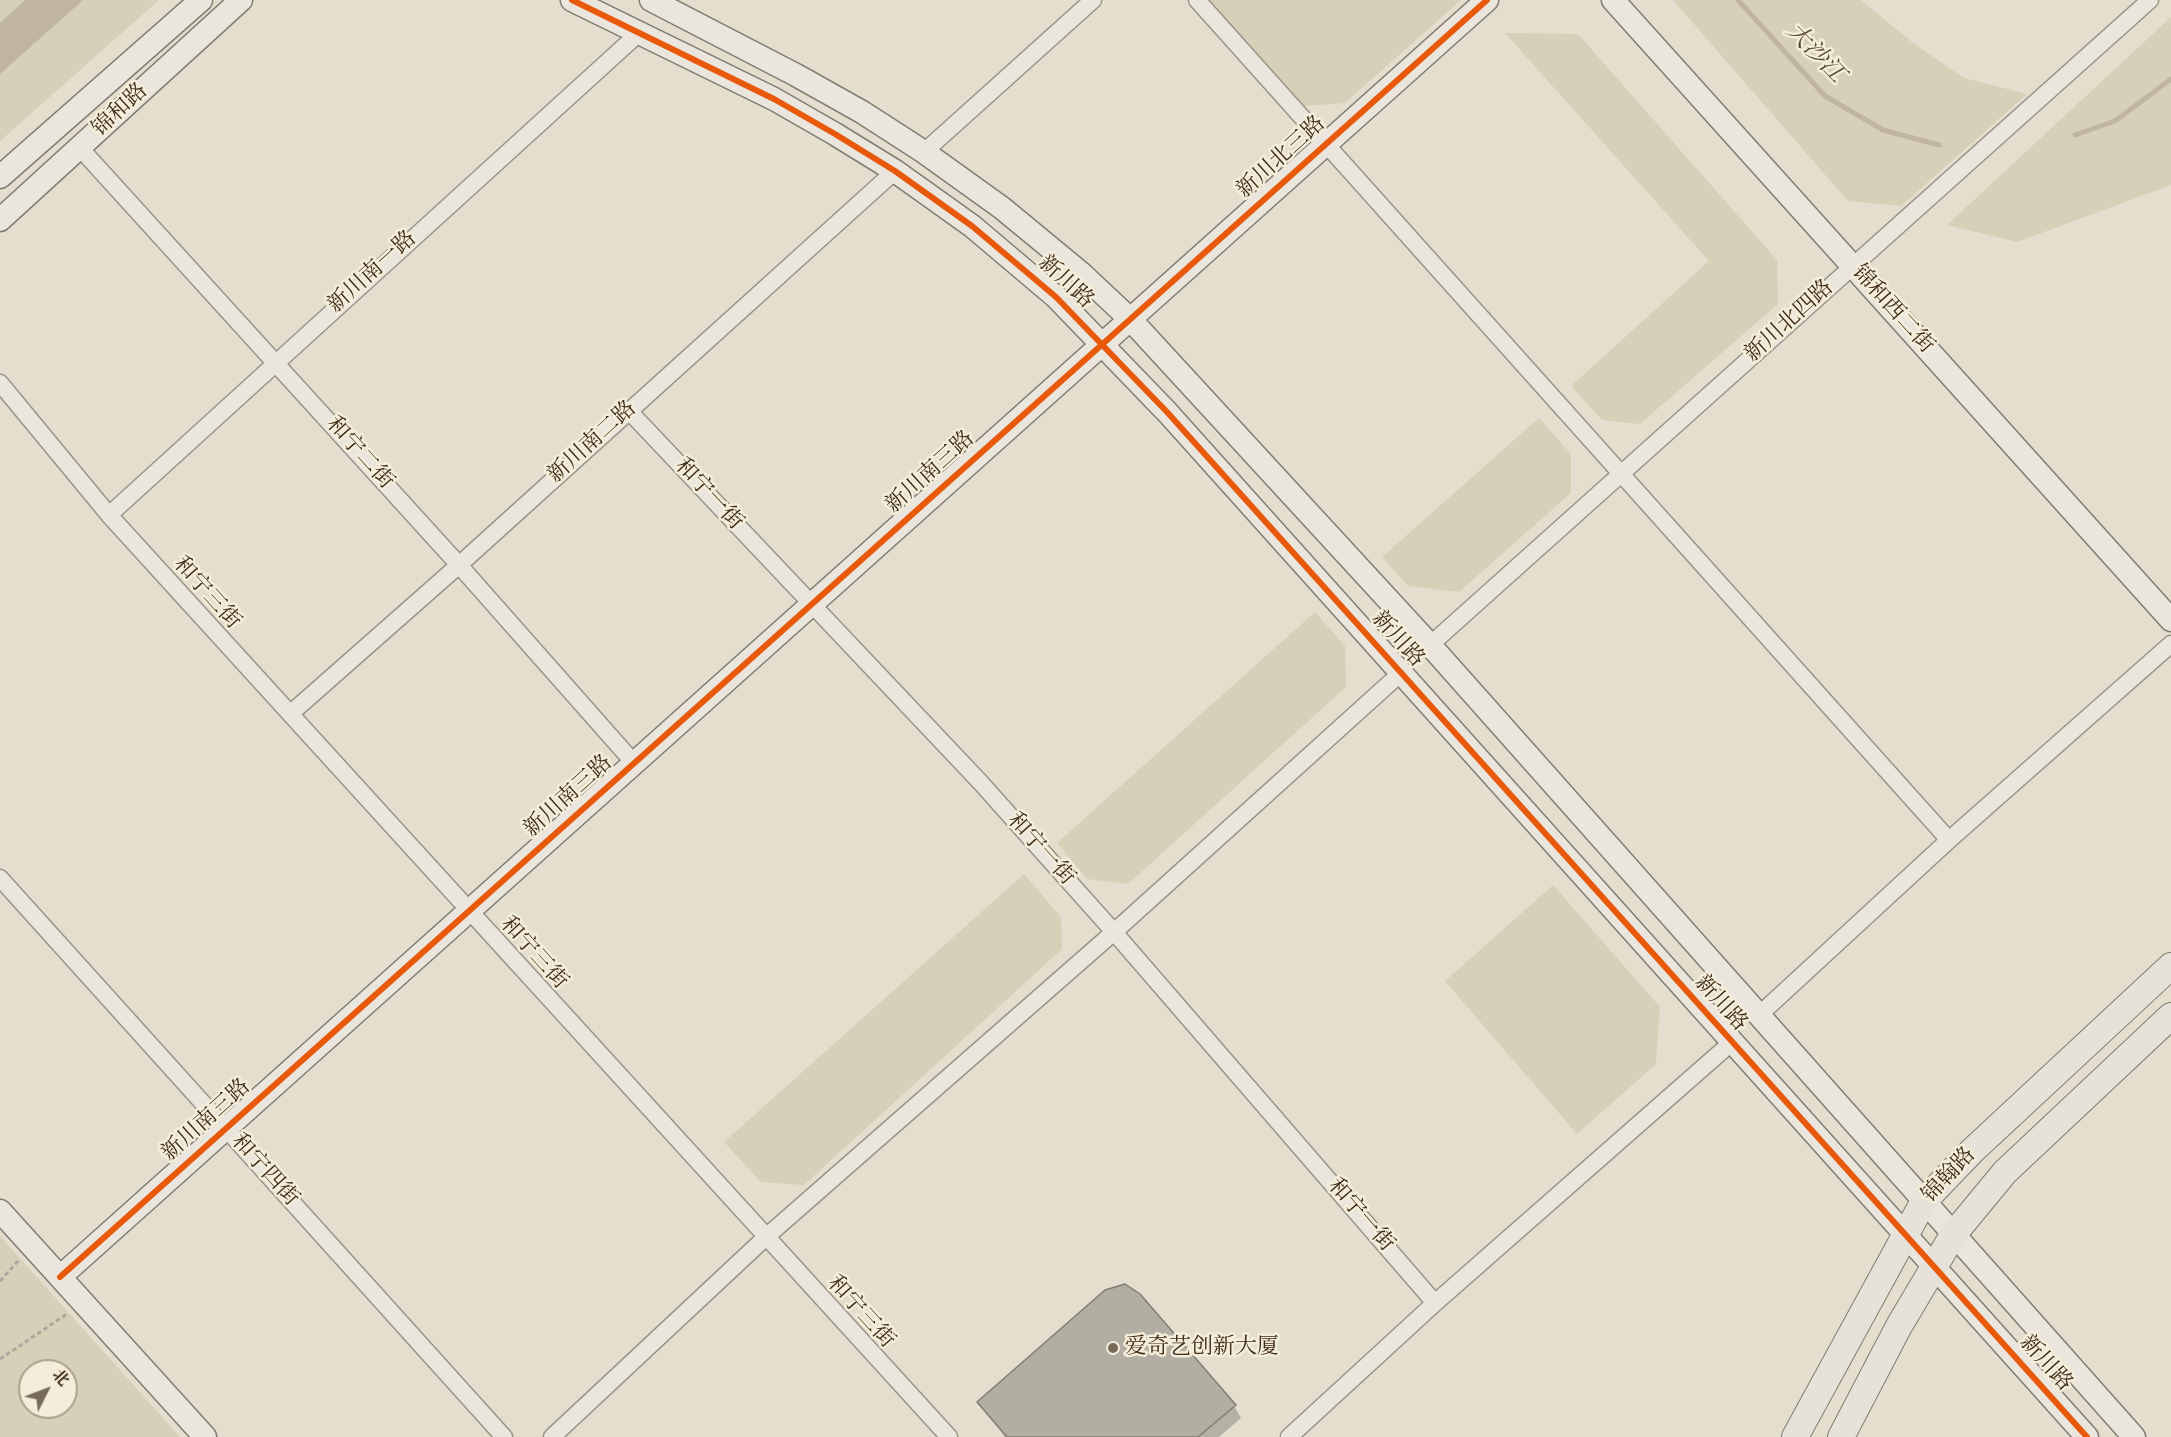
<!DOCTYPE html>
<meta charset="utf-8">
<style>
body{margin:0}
#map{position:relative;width:2171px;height:1437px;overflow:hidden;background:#e3decd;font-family:"IM FELL English","Noto Serif SC",serif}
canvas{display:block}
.north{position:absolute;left:18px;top:1359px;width:60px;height:60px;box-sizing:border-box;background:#f3edd9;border:2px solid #ab9f8d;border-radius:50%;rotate:48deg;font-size:16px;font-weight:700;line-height:24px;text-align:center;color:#3e2b1a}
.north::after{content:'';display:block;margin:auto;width:21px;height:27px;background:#786a59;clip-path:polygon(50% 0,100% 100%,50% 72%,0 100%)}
</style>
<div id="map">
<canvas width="2171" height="1437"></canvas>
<div class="north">北</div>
</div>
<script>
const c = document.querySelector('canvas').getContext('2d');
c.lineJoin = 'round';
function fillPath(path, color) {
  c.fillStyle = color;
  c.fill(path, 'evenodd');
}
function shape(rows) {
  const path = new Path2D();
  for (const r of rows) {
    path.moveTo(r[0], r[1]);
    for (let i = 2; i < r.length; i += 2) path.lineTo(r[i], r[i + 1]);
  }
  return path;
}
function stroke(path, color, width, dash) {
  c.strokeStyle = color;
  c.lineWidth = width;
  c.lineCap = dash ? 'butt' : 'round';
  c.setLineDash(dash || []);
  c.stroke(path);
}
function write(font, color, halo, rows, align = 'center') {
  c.font = font + ' "IM FELL English","Noto Serif SC",serif';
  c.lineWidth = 5;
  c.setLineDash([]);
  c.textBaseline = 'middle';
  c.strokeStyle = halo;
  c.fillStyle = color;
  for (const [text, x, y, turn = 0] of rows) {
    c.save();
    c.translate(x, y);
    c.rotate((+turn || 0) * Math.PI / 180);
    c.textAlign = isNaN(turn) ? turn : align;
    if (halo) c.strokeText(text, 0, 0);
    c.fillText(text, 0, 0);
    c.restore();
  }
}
const green = shape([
 [0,0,159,0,0,141],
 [1209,0,1461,0,1345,103,1304,106],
 [1673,0,1861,0,1913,43,1964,78,2027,94,1901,206,1848,201],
 [2171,17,2171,185,2017,242,1947,225],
 [1505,33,1578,34,1777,260,1778,304,1640,424,1602,420,1571,386,1709,261],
 [1539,418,1571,454,1571,493,1459,592,1408,586,1382,557],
 [1315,612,1345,646,1346,687,1128,884,1087,879,1057,843],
 [1024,874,1061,917,1062,949,804,1185,761,1182,724,1142],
 [1553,885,1660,1007,1656,1064,1577,1134,1445,981],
 [0,1236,180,1437,0,1437],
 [30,1371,66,1371,66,1407,30,1407]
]);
const water = shape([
 [25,0,83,0,0,74,0,23]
]);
const shadow = shape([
 [979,1403,1234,1406,1241,1418,1219,1437,1005,1437]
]);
const stream = shape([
 [1738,0,1825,96,1883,130,1939,145],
 [2075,135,2115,121,2171,79]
]);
const building = shape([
 [1125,1284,1140,1294,1236,1405,1198,1437,1007,1437,977,1402,1105,1290,1125,1284]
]);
const path = shape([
 [0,1281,19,1260],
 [0,1359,67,1314]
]);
const street = shape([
 [1197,0,1949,840],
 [80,148,459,565,634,763],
 [924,152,1093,0],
 [0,383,109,515,949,1437],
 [629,411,981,783,1114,932,1435,1303],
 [109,515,638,34],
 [1430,645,2150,0],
 [290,714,459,565,895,171],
 [0,878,504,1437],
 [1758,1016,1949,840,2171,644],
 [552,1437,766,1237,1114,932,1402,672],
 [1289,1437,1435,1303,1731,1043]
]);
const secondary = shape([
 [572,0,774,99,835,134,895,171,972,226,1056,297,1167,412,2087,1437],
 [651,0,796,75,862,112,924,152,1002,208,1082,274,1130,319,1430,645,2134,1437],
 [1613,0,2171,620],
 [0,177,201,0],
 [0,220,241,0],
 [0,1211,205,1437],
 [60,1277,1487,0]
]);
const primary = shape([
 [1795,1437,1924,1201,1972,1151,2171,966],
 [1841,1437,1899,1326,1953,1235,2005,1172,2171,1016]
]);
const cycleway = shape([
 [572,0,774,99,835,134,895,171,972,226,1056,297,1167,412,2087,1437],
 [60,1277,1487,0]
]);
const markers = [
 [1113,1348,6,"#786a59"]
];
const streetNames = [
 ["锦和路",121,111,-43],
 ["新川北三路",1282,158,-42],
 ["新川南一路",373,273,-42],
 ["新川路",1065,283,43],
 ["锦和西二街",1892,310,48],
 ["新川北四路",1790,322,-42],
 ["新川南二路",593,443,-42],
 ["和宁二街",359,454,48],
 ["新川南三路",931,473,-42],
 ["和宁一街",708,495,47],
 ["和宁三街",206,594,48],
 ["新川路",1397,640,48],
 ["新川南三路",569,797,-42],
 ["和宁一街",1040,850,48],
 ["和宁三街",533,954,48],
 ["新川路",1720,1004,48],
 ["新川南三路",207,1121,-42],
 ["和宁四街",264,1171,48],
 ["锦翰路",1950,1176,-47],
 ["和宁一街",1360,1216,49],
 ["和宁三街",860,1313,48],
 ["新川路",2045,1364,48]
];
const poiNames = [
 ["爱奇艺创新大厦",1125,1348]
];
const waterNames = [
 ["大沙江",1814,54,46]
];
fillPath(green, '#d7d0b8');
fillPath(water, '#c0b59e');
fillPath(shadow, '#0003');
stroke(stream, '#c0b59e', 5);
fillPath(building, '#b3aea2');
stroke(building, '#827c71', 1.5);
stroke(street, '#9a9488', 19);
stroke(secondary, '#827c71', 25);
stroke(primary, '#827c71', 28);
stroke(path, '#aba79f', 3, [4.5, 3]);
stroke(street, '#eae6de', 16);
stroke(secondary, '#eae6de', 22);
stroke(primary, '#e6e2d9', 26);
stroke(cycleway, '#e8590c', 6);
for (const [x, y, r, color] of markers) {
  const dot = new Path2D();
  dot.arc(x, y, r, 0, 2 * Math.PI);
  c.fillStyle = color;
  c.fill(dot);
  stroke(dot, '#f3edd9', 2);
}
write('22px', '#3e2b1a', '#f3edd9', streetNames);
write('22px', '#3e2b1a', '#f3edd9', poiNames, 'left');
write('italic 24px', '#604f3c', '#f3edd9', waterNames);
</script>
